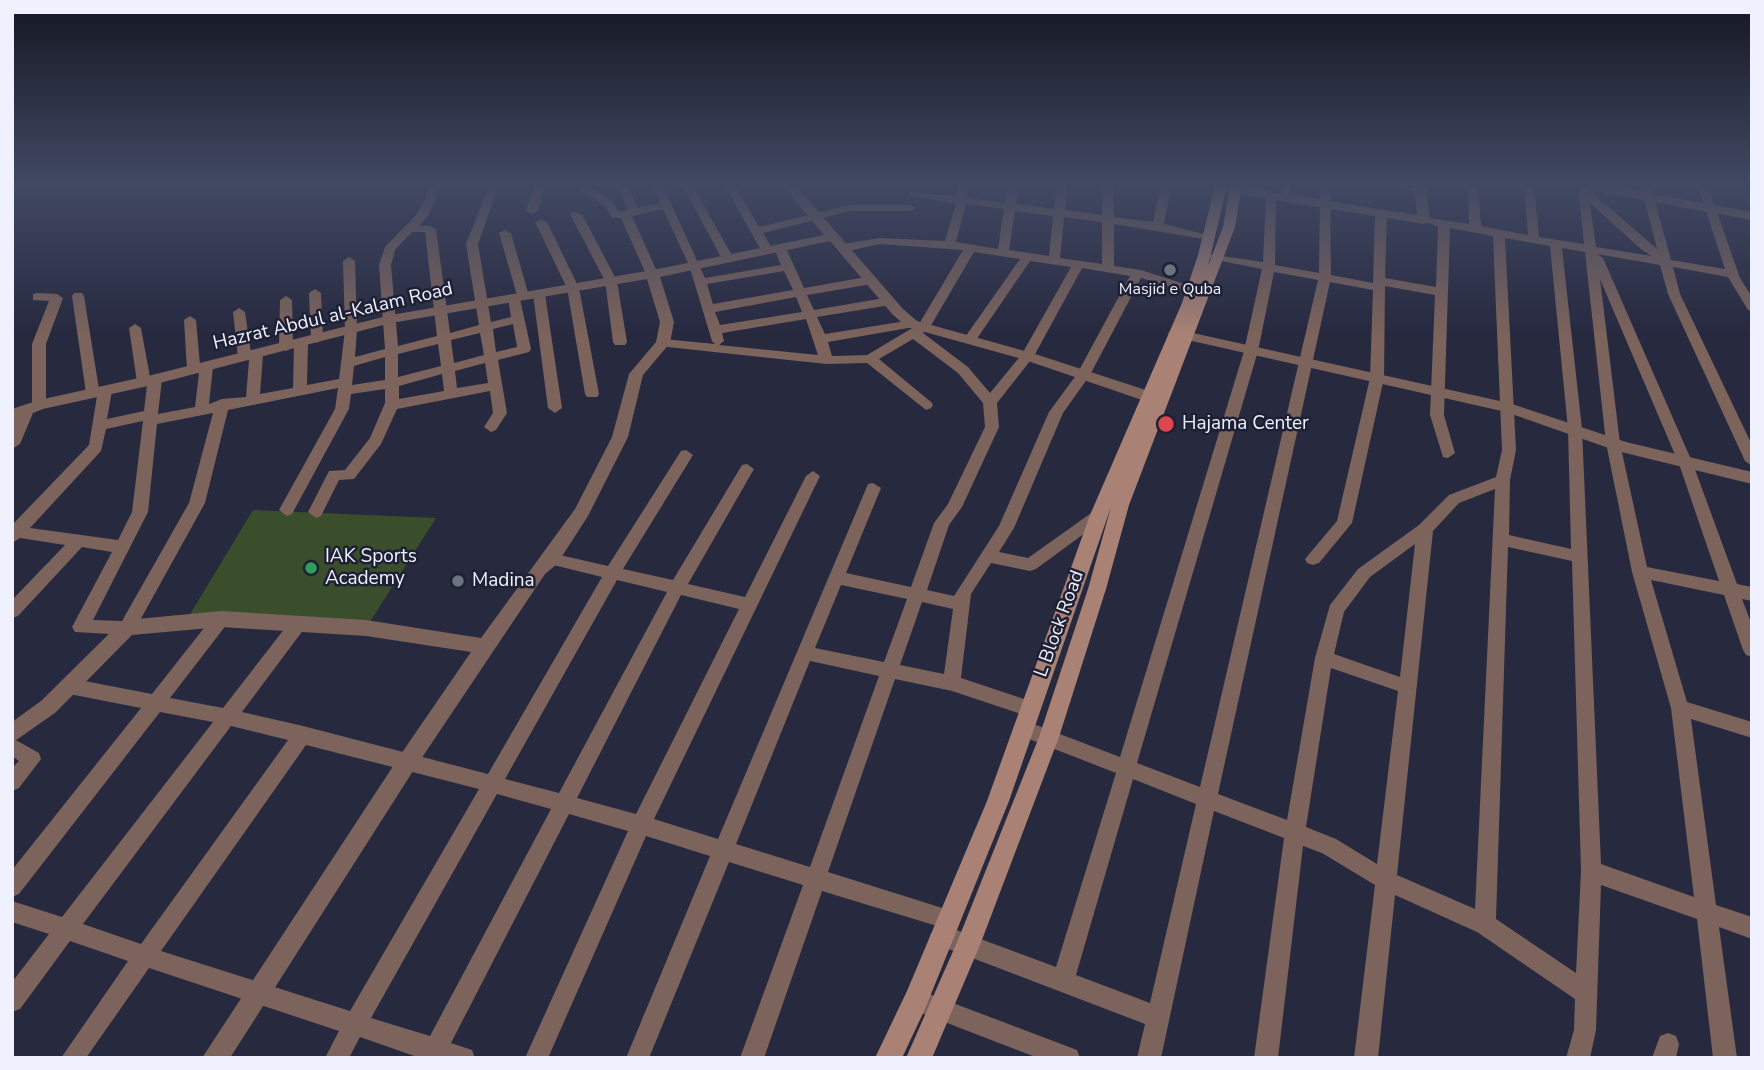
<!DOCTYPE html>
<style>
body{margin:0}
#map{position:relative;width:1764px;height:1070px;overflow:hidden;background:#27293f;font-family:"Nunito Sans",sans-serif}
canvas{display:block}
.frame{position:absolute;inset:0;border:14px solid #eff1ff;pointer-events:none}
</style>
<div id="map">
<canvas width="1764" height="1070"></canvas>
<div class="frame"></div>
</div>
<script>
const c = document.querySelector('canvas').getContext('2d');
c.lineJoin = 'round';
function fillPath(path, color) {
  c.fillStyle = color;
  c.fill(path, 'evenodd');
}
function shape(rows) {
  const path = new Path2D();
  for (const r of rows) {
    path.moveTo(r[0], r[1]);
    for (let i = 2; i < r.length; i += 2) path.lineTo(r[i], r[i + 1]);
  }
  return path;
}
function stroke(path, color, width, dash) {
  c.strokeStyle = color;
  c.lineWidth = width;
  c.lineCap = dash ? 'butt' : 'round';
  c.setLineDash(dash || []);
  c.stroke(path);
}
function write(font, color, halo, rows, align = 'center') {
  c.font = font + ' "Nunito Sans",sans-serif';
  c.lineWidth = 5;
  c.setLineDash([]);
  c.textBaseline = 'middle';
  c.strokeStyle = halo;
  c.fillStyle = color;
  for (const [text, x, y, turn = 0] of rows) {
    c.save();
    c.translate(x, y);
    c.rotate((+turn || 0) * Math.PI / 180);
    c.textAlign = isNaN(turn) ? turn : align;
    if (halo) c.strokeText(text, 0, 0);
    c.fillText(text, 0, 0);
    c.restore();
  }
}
const green = shape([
 [253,510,436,518,366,628,186,621]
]);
const minor = shape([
 [427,186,437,186,436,198,428,216,419,226,430,226,436,229,450,333,479,325,466,244,489,186,499,186,478,244,491,322,511,317,508,298,517,295,499,233,505,230,511,233,529,296,520,299,531,349,529,352,498,360,507,413,496,430,491,432,484,427,493,413,490,391,397,409,381,444,354,479,339,480,321,516,316,518,308,512,329,471,345,470,370,438,385,403,385,389,351,394,349,409,292,514,287,516,279,510,335,409,338,388,228,410,205,503,133,633,127,635,75,632,72,627,112,552,82,547,18,616,12,618,12,600,65,545,20,538,12,543,12,525,89,445,97,396,88,396,86,393,72,296,74,293,82,293,84,296,99,389,105,387,112,391,107,419,144,411,147,385,139,385,137,382,129,328,135,324,141,328,150,377,155,375,162,379,158,414,195,407,199,373,189,373,187,370,184,320,190,316,196,320,200,365,206,363,213,367,209,404,222,399,246,397,249,360,240,360,238,357,233,312,239,308,245,312,251,353,256,351,263,355,260,394,293,388,294,343,301,339,308,343,307,385,339,379,345,330,343,261,349,257,355,261,357,330,355,357,385,349,379,265,385,247,417,214,426,198,427,186],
 [412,232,425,232,437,336,398,346,391,265,395,250,412,232],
 [513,324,517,347,496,352,493,329,513,324],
 [480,333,484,355,454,363,451,340,480,333],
 [438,344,441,366,398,377,398,354,438,344],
 [385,357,385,380,352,385,354,366,385,357],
 [485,363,488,383,457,388,455,371,485,363],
 [442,374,444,391,399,399,399,386,442,374],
 [213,413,189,503,122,621,93,620,148,512,157,424,213,413],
 [143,421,132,512,118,540,30,528,101,451,106,429,143,421],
 [534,186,544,186,538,211,532,214,526,211,534,186],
 [574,186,587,186,612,201,619,212,627,210,619,186,629,186,637,208,660,203,653,186,663,186,705,278,781,265,774,248,780,244,786,248,804,288,872,276,878,280,872,284,807,295,814,310,890,297,896,301,890,305,817,317,825,334,912,320,919,324,963,250,880,244,843,252,837,248,843,244,880,238,945,241,956,203,914,197,910,196,910,192,957,196,957,186,967,186,967,198,1005,203,1008,186,1018,186,1016,204,1054,209,1057,186,1067,186,1065,210,1102,215,1103,186,1113,186,1114,217,1153,222,1161,186,1171,186,1164,224,1216,237,1210,240,1114,224,1114,266,1141,270,1200,289,1194,293,1141,278,1090,375,1063,413,1014,528,999,552,1028,558,1094,511,1104,511,1107,515,1104,519,1036,569,1030,571,991,563,971,594,961,678,1036,703,1039,709,1036,715,1030,717,952,691,895,679,828,872,955,912,959,919,955,926,951,928,1056,967,1116,773,1016,734,1014,728,1016,722,1023,720,1120,757,1244,351,1262,269,1201,257,1201,253,1263,262,1266,195,1271,192,1276,195,1275,265,1319,273,1320,186,1330,186,1331,275,1373,283,1375,213,1381,210,1387,213,1385,278,1436,287,1438,226,1418,220,1424,217,1469,224,1468,186,1478,186,1481,226,1528,235,1524,186,1534,186,1539,237,1584,244,1578,186,1588,186,1589,190,1657,249,1641,186,1651,186,1671,260,1725,269,1698,186,1708,186,1740,278,1752,297,1752,311,1748,310,1728,277,1673,267,1680,294,1752,445,1752,466,1745,461,1668,294,1660,265,1597,254,1603,258,1693,464,1737,584,1752,587,1752,601,1742,599,1752,625,1752,657,1746,655,1743,650,1724,595,1651,580,1687,702,1752,722,1752,738,1691,719,1716,905,1752,917,1752,939,1719,927,1737,1058,1713,1058,1697,919,1601,885,1596,1030,1590,1058,1566,1058,1574,1030,1575,999,1477,932,1395,895,1378,1058,1354,1058,1375,885,1322,853,1303,846,1278,1058,1254,1058,1284,838,1214,811,1161,1058,1137,1058,1145,1024,933,943,930,935,937,926,822,891,764,1058,740,1058,803,885,729,862,649,1058,626,1058,710,856,646,836,548,1058,525,1058,628,831,569,814,451,1043,472,1050,475,1058,420,1058,360,1037,349,1058,325,1058,339,1031,149,968,86,1058,61,1058,128,961,70,941,20,1009,12,1012,12,982,49,934,12,922,12,901,62,917,213,722,160,712,19,894,12,897,12,870,141,708,69,694,63,691,60,686,63,681,69,678,152,694,215,614,221,612,227,614,229,619,227,624,170,698,223,708,292,619,298,617,304,619,307,624,304,629,242,712,303,726,488,774,602,577,545,563,543,559,545,555,551,553,608,566,681,451,686,450,693,455,623,569,673,580,742,465,747,464,754,469,688,584,745,597,806,476,813,471,820,476,654,819,718,839,868,484,873,483,881,488,846,573,911,587,934,523,948,504,985,427,983,403,958,373,913,339,879,359,931,402,933,405,931,408,926,410,867,363,826,364,658,346,656,343,663,339,715,344,712,341,689,265,663,209,632,216,658,274,652,278,646,274,621,218,612,218,604,205,574,186],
 [1590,203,1642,250,1652,256,1596,247,1590,203],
 [966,204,1004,209,998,249,956,242,966,204],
 [1015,211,1053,216,1049,256,1009,250,1015,211],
 [1064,217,1102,222,1102,264,1060,258,1064,217],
 [1450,228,1493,236,1502,450,1496,477,1449,495,1419,525,1358,569,1330,605,1315,658,1287,820,1218,794,1330,282,1373,290,1370,378,1337,521,1305,559,1307,563,1313,565,1319,563,1352,523,1384,378,1385,286,1435,295,1430,415,1443,457,1448,458,1455,453,1444,415,1450,228],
 [1505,238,1550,246,1568,429,1571,549,1509,535,1510,480,1516,450,1505,238],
 [1562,248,1585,252,1606,443,1632,572,1671,708,1694,897,1601,864,1582,429,1562,248],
 [974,252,1020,259,963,340,969,344,974,343,1030,261,1071,267,1022,354,990,393,968,367,923,333,930,327,974,252],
 [1082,268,1130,276,1077,374,1049,412,999,526,954,596,927,590,949,525,962,507,999,427,997,403,1034,356,1082,268],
 [784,271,793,290,713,304,707,284,784,271],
 [1274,272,1318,280,1200,787,1137,763,1258,351,1274,272],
 [1600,279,1679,464,1719,581,1647,567,1620,443,1600,279],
 [796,297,802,312,720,325,715,312,796,297],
 [806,319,818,355,719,345,724,341,722,333,806,319],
 [914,327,867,355,832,356,828,342,914,327],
 [1495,489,1475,909,1397,875,1433,531,1459,503,1495,489],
 [1415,544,1400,677,1334,654,1344,612,1370,577,1415,544],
 [1508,547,1572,561,1581,871,1576,973,1496,919,1508,547],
 [617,580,667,592,559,793,505,779,617,580],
 [841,585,907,599,884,662,815,648,841,585],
 [681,595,739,609,636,814,577,798,681,595],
 [922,602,953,609,944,674,900,665,922,602],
 [810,661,879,676,810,867,736,844,810,661],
 [1331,668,1398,691,1377,864,1336,839,1306,827,1331,668],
 [231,726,288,740,141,944,83,924,231,726],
 [306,745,479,789,350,1011,161,951,306,745],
 [1133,779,1196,804,1150,1003,1076,975,1133,779],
 [497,794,551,809,430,1036,371,1018,497,794],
 [683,186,693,186,734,259,732,262,724,262,722,259,683,186],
 [725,186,735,186,759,227,850,205,910,205,916,208,910,211,850,211,763,233,773,250,767,254,761,250,725,186],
 [1282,186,1292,186,1290,199,1281,197,1282,186],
 [1386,186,1416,186,1425,190,1420,193,1386,186],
 [572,212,582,214,617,281,627,342,625,345,615,345,613,342,605,281,570,214,572,212],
 [541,219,547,222,579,288,599,394,597,397,587,397,585,394,567,288,535,222,541,219],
 [315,289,321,293,323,339,317,343,311,339,309,293,315,289],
 [539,290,545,294,562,408,555,413,548,408,533,294,539,290],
 [37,293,57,294,63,298,46,344,46,405,39,410,32,405,32,344,49,301,33,300,33,294,37,293],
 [286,296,292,300,293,347,286,351,279,347,280,300,286,296],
 [12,738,39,753,41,759,19,788,12,791,12,768,19,761,12,756,12,738],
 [916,989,1077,1050,1080,1058,1038,1058,908,1008,905,1000,908,992,916,989],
 [1668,1033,1676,1036,1679,1044,1676,1058,1652,1058,1660,1036,1668,1033]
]);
const tertiary = shape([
 [783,186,796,186,903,309,917,321,1032,353,1152,392,1155,396,1152,400,1142,400,1022,359,907,327,893,315,830,241,660,277,674,322,670,343,643,375,628,437,588,516,557,564,545,574,415,768,230,1058,202,1058,401,754,471,652,366,636,221,627,132,635,55,713,12,743,12,722,41,701,120,623,127,620,221,611,366,620,481,638,575,509,612,437,629,374,656,342,660,322,647,279,391,323,148,386,43,409,33,413,20,444,12,449,12,409,39,400,148,376,391,315,658,269,824,235,783,186],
 [1235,186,1417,215,1414,186,1426,186,1430,220,1424,224,1231,193,1231,187,1235,186],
 [1582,186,1609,186,1752,212,1752,220,1588,190,1582,186],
 [1175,329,1509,403,1626,442,1752,472,1752,484,1617,451,1506,412,1170,336,1168,333,1175,329]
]);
const secondary = shape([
 [1215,186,1227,186,1208,266,1223,227,1230,186,1242,186,1235,227,1129,505,1106,589,1059,737,980,945,932,1058,906,1058,958,940,1039,737,1088,589,1111,507,1009,801,925,1009,902,1058,875,1058,907,991,987,801,1090,515,1182,303,1198,255,1215,186]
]);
const markers = [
 [1170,270,7,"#6b7280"],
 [1166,424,9,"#e0444e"],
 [311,568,7,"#2e9e5b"],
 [458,581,7,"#6b7280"]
];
const farPoinames = [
 ["Masjid e Quba",1170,290]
];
const streetNames = [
 ["Hazrat Abdul al-Kalam Road",333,317,-13],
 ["L Block Road",1060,624,-70]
];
const poiNames = [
 ["Hajama Center",1182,424],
 ["IAK Sports",325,557],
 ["Academy",325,579],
 ["Madina",472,581]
];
fillPath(green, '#3a4e2c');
fillPath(minor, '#7c635b');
fillPath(tertiary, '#7c635b');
fillPath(secondary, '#a98275');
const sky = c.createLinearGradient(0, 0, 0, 336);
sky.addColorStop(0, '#151723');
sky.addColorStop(0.55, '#414963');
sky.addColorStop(1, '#41496300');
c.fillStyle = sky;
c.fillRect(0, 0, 1764, 336);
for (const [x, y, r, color] of markers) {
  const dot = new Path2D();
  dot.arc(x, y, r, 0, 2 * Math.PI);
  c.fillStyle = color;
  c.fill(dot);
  stroke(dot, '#1e2034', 2.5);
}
write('16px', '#eff1ff', '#1e2034', farPoinames);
write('19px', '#eff1ff', '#1e2034', streetNames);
write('19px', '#eff1ff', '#1e2034', poiNames, 'left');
</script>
